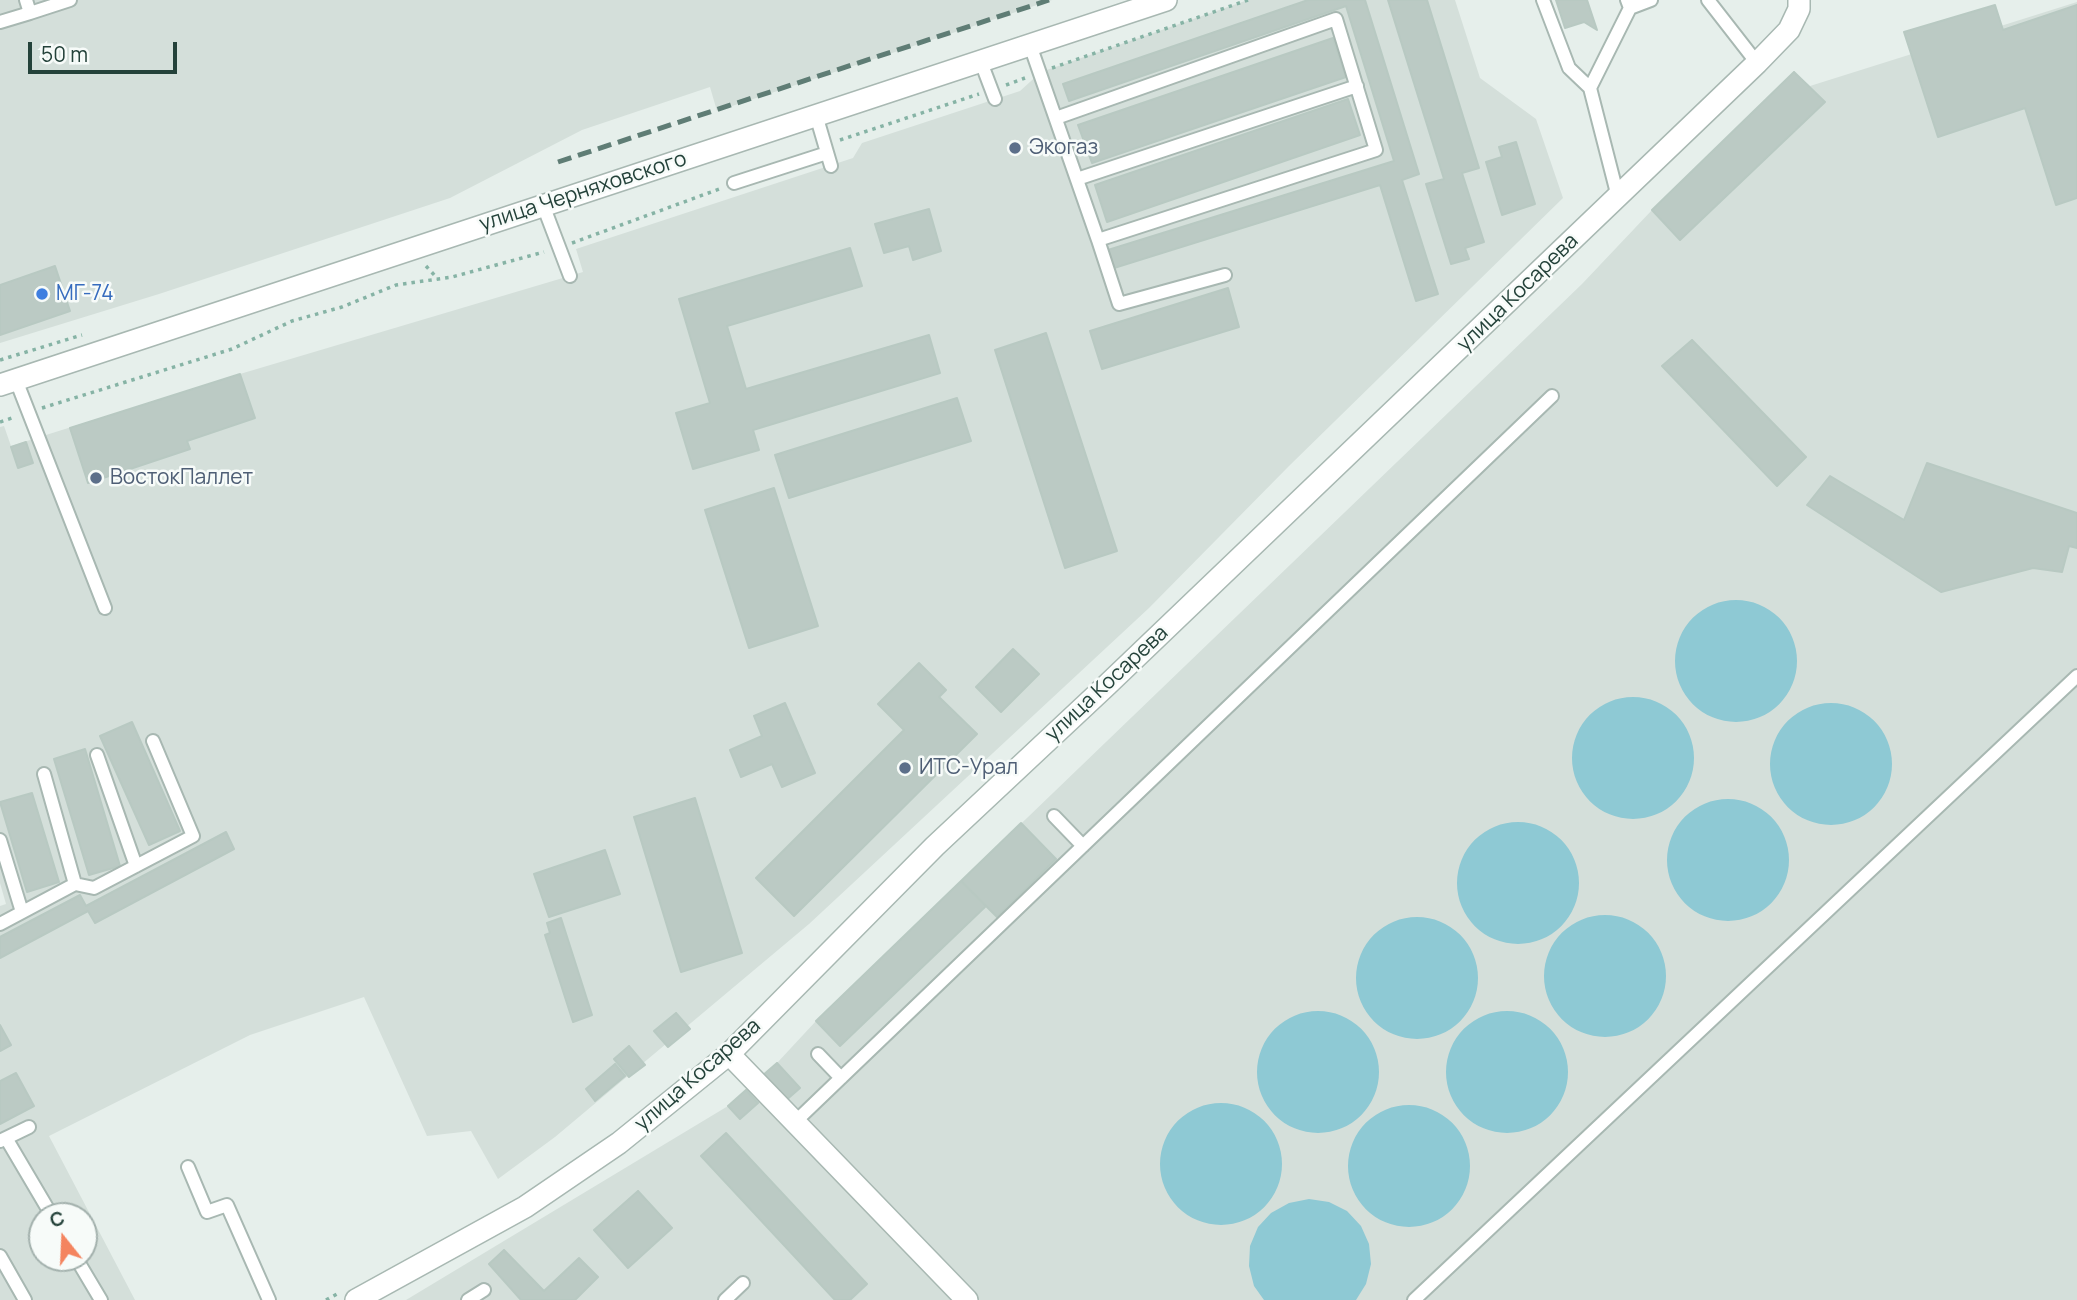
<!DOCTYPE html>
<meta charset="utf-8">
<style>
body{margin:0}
#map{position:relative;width:2077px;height:1300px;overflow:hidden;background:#e6efeb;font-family:Manrope,sans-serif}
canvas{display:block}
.north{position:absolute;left:28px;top:1202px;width:70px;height:70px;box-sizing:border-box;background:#f7fbf9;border:2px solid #a3b1ad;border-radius:50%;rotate:342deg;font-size:19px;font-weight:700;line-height:28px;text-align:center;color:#24423a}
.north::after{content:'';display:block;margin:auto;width:24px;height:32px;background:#f4845f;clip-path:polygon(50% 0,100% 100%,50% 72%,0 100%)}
.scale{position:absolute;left:28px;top:42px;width:149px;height:32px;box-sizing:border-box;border:4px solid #24423a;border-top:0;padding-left:9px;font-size:21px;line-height:24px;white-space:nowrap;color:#24423a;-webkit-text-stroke:5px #f7fbf9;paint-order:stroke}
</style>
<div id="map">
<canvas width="2077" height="1300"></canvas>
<div class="north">С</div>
<div class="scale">50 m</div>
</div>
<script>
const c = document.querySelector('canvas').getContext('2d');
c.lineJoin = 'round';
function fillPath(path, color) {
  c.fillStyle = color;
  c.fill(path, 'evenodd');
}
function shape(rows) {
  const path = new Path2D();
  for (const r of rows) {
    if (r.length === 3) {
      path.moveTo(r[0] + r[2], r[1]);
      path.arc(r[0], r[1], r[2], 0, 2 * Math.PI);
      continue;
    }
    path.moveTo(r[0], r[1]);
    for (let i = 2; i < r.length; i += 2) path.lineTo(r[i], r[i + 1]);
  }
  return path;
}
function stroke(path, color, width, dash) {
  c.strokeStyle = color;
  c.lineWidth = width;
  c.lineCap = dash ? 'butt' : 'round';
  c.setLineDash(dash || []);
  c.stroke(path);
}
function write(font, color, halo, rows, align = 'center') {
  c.font = font + ' Manrope,sans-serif';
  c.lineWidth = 5;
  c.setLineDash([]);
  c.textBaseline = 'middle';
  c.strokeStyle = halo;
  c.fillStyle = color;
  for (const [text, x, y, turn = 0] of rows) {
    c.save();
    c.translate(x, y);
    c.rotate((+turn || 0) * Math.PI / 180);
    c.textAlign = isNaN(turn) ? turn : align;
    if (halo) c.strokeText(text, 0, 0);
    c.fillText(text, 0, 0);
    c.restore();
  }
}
const built = shape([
 [0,0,1052,0,717,111,710,87,582,130,450,198,159,294,0,343],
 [1248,0,1455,0,1480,78,1536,119,1563,198,1289,466,1149,608,809,924,555,1137,498,1179,471,1131,427,1136,364,997,250,1035,49,1136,135,1300,0,1300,0,1124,34,1106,16,1073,0,1081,0,1051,11,1045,0,1025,0,958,88,911,95,923,234,848,226,833,86,906,0,937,0,906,6,904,0,883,0,427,4,426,11,446,240,374,583,272,576,249,853,158,862,143,1020,91,1041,72],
 [132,722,180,830,149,845,100,736],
 [84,750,119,866,89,875,54,759],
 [32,793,59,882,27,891,0,803],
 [42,1216,84,1216,84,1258,42,1258],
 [2077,2,2077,1300,406,1300,728,1106,777,1063,816,1021,1582,284,1652,210,1794,72,1810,86]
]);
const water = shape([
 [1736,661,61],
 [1633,758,61],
 [1831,764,61],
 [1728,860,61],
 [1518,883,61],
 [1605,976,61],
 [1417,978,61],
 [1507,1072,61],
 [1318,1072,61],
 [1221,1164,61],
 [1409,1166,61],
 [1309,1199,1329,1202,1347,1211,1361,1226,1369,1244,1371,1264,1366,1284,1356,1300,1264,1300,1254,1286,1249,1266,1250,1246,1258,1227,1271,1213,1289,1203]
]);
const building = shape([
 [1308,0,1365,0,1419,174,1402,180,1438,294,1416,301,1380,185,1114,268,1108,250,1394,161,1346,6,1069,101,1063,84,1308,0],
 [1388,0,1427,0,1479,168,1462,173,1484,242,1465,248,1469,259,1451,264,1426,184,1444,179,1388,0],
 [1556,0,1587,0,1597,30,1584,22,1565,28,1556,0],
 [1995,5,2003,30,2077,5,2077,198,2056,205,2025,108,1938,137,1904,32,1995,5],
 [1333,38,1346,77,1092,163,1078,125,1333,38],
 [1794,72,1825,102,1680,240,1652,210,1794,72],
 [1348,99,1360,135,1107,222,1095,185,1348,99],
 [1516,142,1535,204,1502,215,1486,162,1502,157,1499,147,1516,142],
 [929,209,941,251,913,260,909,246,884,253,875,224,929,209],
 [850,248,862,286,727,326,746,389,929,335,940,373,753,430,759,450,693,469,676,413,710,403,679,299,850,248],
 [55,266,70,311,0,335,0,285,55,266],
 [1228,288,1239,327,1102,369,1090,331,1228,288],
 [1046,333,1117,551,1065,568,995,350,1046,333],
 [1692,340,1806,457,1777,486,1662,366,1692,340],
 [240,374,255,418,187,441,190,449,88,483,70,428,240,374],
 [957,398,971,441,789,498,775,455,957,398],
 [26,442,33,463,18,468,11,447,26,442],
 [1927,463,2077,513,2077,548,2069,546,2062,572,2033,568,1941,592,1807,505,1830,476,1904,520,1927,463],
 [774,488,818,626,749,648,705,510,774,488],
 [1013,649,1039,674,1001,712,976,687,1013,649],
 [919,663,946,690,939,697,977,734,794,916,756,878,904,730,878,704,919,663],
 [785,703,815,773,782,787,772,764,741,777,730,750,762,736,754,716,785,703],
 [132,722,180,831,149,845,100,736,132,722],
 [85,749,120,866,89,875,54,759,85,749],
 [32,793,59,882,27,892,0,802,32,793],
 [695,798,742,953,681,972,634,817,695,798],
 [1021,823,1056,859,997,917,961,881,1021,823],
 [226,832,234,849,95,923,88,911,0,958,0,937,80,895,86,906,226,832],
 [605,850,620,894,549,917,534,874,605,850],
 [961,881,986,906,840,1046,816,1021,961,881],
 [561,918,592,1015,573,1022,545,935,550,933,547,923,561,918],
 [676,1013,690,1029,668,1047,654,1031,676,1013],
 [0,1025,11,1045,0,1051,0,1025],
 [629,1046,645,1065,629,1077,614,1059,629,1046],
 [777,1063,800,1088,784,1102,762,1076,777,1063],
 [615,1064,625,1076,595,1101,586,1089,615,1064],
 [16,1073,34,1106,0,1124,0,1081,16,1073],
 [746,1090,758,1103,740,1119,728,1106,746,1090],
 [726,1133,867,1284,850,1300,835,1300,701,1156,726,1133],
 [638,1191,672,1228,628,1268,594,1230,638,1191],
 [504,1250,544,1291,579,1258,598,1277,575,1300,521,1300,489,1264,504,1250]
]);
const path = shape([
 [1052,68,1248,0],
 [1006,85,1025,78],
 [840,140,979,94],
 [572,243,722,188],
 [426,266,438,279],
 [0,360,82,335],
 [42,408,232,349,292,321,342,307,396,285,452,277,544,252],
 [0,422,15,417],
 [326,1300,337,1294]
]);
const lane = shape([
 [1543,0,1569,68,1590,88],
 [1708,0,1757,63],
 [1630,8,1651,0],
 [30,13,70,0],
 [0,22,30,13,26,0],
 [1030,45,1098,240,1376,150,1336,19,1056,118],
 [981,62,995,99],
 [816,115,831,166],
 [1077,179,1357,86],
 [734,183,827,153],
 [1618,197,1590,88,1630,8,1627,0],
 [543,205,570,276],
 [1098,240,1119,304,1225,275],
 [16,380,105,608],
 [97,755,136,866],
 [44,774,75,884],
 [1054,816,1083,846],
 [0,840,22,912],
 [0,924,75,884,94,888,193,836,153,741],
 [818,1054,841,1078],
 [795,1122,1552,396],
 [6,1138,52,1216],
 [0,1141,29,1127],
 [188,1167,207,1212,227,1205,269,1300],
 [0,1256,25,1300],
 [76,1258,101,1300],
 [468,1300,484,1290],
 [725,1300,743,1283],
 [1414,1300,2077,676]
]);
const street = shape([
 [0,385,1166,0],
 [729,1054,967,1300],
 [356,1300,525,1207,619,1143,729,1054,935,846,1107,685,1757,63,1789,30,1799,9,1799,0]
]);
const rail = shape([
 [558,162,1049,0]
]);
const markers = [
 [1015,148,7,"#5c6f8a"],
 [42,294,7,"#3f7fe0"],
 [96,478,7,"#5c6f8a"],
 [905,768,7,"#5c6f8a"]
];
const serviceNames = [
 ["Экогаз",1029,148],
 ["ВостокПаллет",110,478],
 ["ИТС-Урал",919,768]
];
const streetNames = [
 ["улица Черняховского",583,192,-18],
 ["улица Косарева",1518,293,-44],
 ["улица Косарева",1107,684,-43],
 ["улица Косарева",698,1075,-41]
];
const shopNames = [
 ["МГ-74",56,294]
];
fillPath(built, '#d4dfda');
fillPath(water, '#8ec9d4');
fillPath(building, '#bbcac4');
stroke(building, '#b8c9c2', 2);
stroke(lane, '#a8b8b2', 16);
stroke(street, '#a8b8b2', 24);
stroke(path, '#86b3a5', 3.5, [3.5, 5]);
stroke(lane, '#fff', 12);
stroke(street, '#fff', 21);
stroke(rail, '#5f7d75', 5, [14, 7]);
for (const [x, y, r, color] of markers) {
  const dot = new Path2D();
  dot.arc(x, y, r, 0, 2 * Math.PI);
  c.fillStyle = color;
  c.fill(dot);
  stroke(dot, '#f7fbf9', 2.5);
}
write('21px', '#4e5e75', '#f7fbf9', serviceNames, 'left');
write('21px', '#24423a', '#f7fbf9', streetNames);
write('21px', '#366cbe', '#f7fbf9', shopNames, 'left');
</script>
